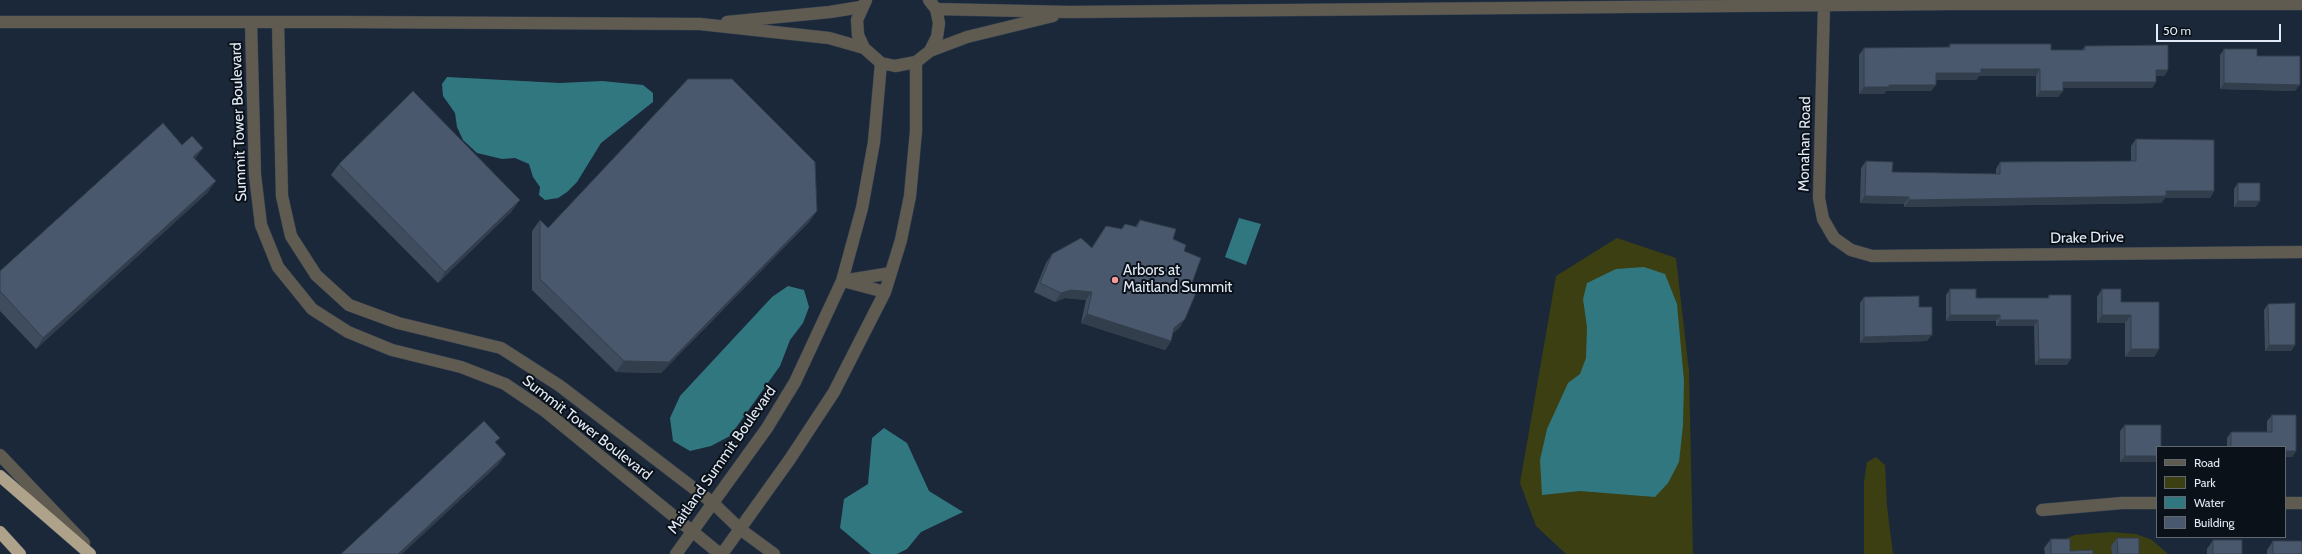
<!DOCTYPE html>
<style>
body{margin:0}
#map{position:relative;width:2302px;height:554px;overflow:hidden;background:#1b2839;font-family:Cabin,sans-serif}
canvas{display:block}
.legend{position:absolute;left:2156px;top:446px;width:130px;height:92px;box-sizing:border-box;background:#0b1118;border:1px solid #616871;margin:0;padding:5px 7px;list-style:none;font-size:12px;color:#e1eaf6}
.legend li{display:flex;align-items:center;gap:8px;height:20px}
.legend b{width:20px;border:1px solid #616871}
.scale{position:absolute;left:2156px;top:24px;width:125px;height:18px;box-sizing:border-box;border:2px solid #e1eaf6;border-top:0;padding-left:5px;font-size:12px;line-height:14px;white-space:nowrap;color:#e1eaf6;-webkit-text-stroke:3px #0b1118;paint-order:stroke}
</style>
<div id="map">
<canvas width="2302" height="554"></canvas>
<ul class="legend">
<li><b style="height:5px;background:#605b51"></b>Road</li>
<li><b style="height:11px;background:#3b3f12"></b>Park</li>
<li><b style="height:11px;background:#317780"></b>Water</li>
<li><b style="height:11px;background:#49586c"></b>Building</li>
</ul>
<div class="scale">50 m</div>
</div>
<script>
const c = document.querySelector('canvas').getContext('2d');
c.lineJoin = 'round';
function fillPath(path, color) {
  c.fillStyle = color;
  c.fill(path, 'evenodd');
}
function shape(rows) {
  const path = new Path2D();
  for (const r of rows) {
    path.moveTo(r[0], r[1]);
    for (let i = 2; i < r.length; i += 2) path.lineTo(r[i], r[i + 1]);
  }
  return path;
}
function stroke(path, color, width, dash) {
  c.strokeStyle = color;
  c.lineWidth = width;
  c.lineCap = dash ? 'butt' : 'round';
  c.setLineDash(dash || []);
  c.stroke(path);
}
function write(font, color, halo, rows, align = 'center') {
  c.font = font + ' Cabin,sans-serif';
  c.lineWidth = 4;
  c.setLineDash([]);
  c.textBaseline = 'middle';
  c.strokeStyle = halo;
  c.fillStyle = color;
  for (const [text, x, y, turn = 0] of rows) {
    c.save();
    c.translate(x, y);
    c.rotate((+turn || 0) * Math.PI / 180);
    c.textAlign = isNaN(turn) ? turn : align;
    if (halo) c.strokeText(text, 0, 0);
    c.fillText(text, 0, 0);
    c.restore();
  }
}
const green = shape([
 [1617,238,1676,258,1689,371,1693,554,1566,554,1536,526,1520,483,1556,276],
 [1876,457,1885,465,1887,506,1893,554,1864,554,1864,482,1867,462],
 [2111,532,2136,534,2152,540,2168,554,2047,554,2062,540,2075,535]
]);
const water = shape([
 [447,77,560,83,602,81,643,85,653,93,653,102,601,143,577,182,567,192,558,198,545,200,539,195,540,187,533,177,529,164,515,158,502,159,477,153,463,140,457,127,455,113,443,96,442,84],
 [1239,218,1261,224,1246,265,1225,257],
 [1644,267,1665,274,1677,304,1684,381,1683,425,1679,462,1668,483,1655,497,1580,491,1542,495,1540,460,1547,429,1568,383,1580,374,1586,358,1587,327,1583,299,1587,283,1616,269],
 [788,286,804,290,809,307,803,323,790,340,780,366,730,436,711,446,690,451,673,441,670,418,680,396,772,297],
 [884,428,907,443,929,491,963,512,921,532,907,549,897,554,871,554,840,528,844,499,868,484,872,438]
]);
const minor = shape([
 [866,0,857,20,858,35,864,48,881,63,895,66,916,62,930,51,937,37,939,23,936,9,929,0],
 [1824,5,1819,198,1823,219,1834,238,1851,250,1872,256,2302,252],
 [936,9,1070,12,1952,4,2302,4],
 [0,22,342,22,700,24,829,38,864,48],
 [251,22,255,175,261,225,278,267,312,309,348,332,392,350,461,367,505,384,545,411,720,554],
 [278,22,282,196,291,236,316,275,349,305,398,323,501,348,560,386,713,503,740,529,774,554],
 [727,22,830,12,861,7],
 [930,51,967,37,1053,16],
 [842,281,891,273],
 [847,282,885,292],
 [0,455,84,543],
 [2285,503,2302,503],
 [2042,510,2122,503,2157,503],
 [676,554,767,428,795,382,842,281,862,208,874,142,881,63],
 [722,554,790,459,834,392,885,292,901,240,910,196,916,131,916,62]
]);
const highway = shape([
 [0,476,90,554],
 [0,532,20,554]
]);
const wall = shape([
 [1950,44,2051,50,2082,50,2085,46,2168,70,2164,76,2156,76,2156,82,2152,88,2063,88,2063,91,2058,97,2036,97,2036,76,1979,76,1976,80,1936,80,1931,91,1886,91,1884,94,1859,94,1859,55,1864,48,1948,48],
 [2224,49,2257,56,2295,91,2220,89,2220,55],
 [2136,139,2214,191,2210,198,2165,198,2161,203,1904,207,1904,204,1860,203,1861,168,1866,161,1892,172,1996,174,1996,169,2000,162,2131,161,2131,146],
 [196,159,208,192,36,349,0,311,0,271],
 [339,164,512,211,438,283,331,175],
 [2238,183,2256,207,2234,207,2234,189],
 [817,211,809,222,661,373,616,372,532,290,532,231,540,220,548,228],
 [1140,220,1173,239,1184,251,1192,283,1185,319,1179,328,1173,333,1171,341,1165,350,1081,323,1086,300,1065,298,1055,302,1034,292,1046,263,1052,254,1092,247,1106,226,1121,229,1125,224,1135,227],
 [1950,289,1976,298,2047,298,2049,295,2067,365,2035,365,2034,326,1996,326,1996,321,1946,321,1946,295],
 [2102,289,2121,302,2159,349,2154,357,2125,357,2125,323,2097,323,2097,297],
 [1864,297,1919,307,1927,341,1860,343,1860,303],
 [2268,304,2295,345,2291,351,2265,351,2264,310],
 [2272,415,2296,451,2292,457,2285,457,2285,447,2227,447,2227,438,2231,432,2267,432,2267,421],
 [2125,425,2157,462,2120,462,2120,431],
 [2117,538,2139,554,2112,554,2111,546],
 [2051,539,2070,551,2093,554,2045,554,2044,548],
 [2213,540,2242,554,2207,554,2207,549],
 [2273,541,2302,554,2267,554,2267,550]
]);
const shadedWall = shape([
 [1981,69,2040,69,2036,76,1979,76,1976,80,1931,80,1936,73],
 [2156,70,2168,70,2164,76,2152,76],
 [2063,82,2156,82,2152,88,2058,88],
 [2224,83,2300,85,2295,91,2220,89],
 [1889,85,1936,85,1931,91,1886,91,1884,94,1859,94,1864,87],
 [2040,91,2063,91,2058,97,2036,97],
 [203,148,195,159,193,157],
 [216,181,208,192,36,349,43,338],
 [2166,191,2214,191,2210,198,2165,198,2161,203,1904,207,1909,200],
 [1865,196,1909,197,1904,204,1860,203],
 [520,200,512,211,438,283,445,272],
 [2238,201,2260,201,2256,207,2234,207],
 [817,211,809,222,661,373,616,372,624,361],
 [1071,290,1092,292,1086,300,1065,298,1055,302,1061,293],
 [1087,314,1171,341,1165,350,1081,323],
 [1950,315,2000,315,1996,321,1946,321],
 [2102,315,2131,315,2125,323,2097,323],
 [1185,319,1179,328,1168,337,1174,328],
 [2000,320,2038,320,2034,326,1996,326],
 [1932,335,1927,341,1860,343,1864,337],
 [2269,345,2295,345,2291,351,2265,351],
 [2131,349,2159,349,2154,357,2125,357],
 [2039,359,2071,359,2067,365,2035,365],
 [2285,451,2296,451,2292,457,2285,457],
 [506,454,498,465,402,554,398,554],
 [2125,456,2157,456,2157,462,2120,462]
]);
const building = shape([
 [1950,44,2051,44,2051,50,2085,50,2085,46,2168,45,2168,70,2156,70,2156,82,2063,82,2063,91,2040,91,2040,69,1981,69,1981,73,1936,73,1936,85,1889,85,1889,87,1864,87,1864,48,1950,47,1950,44],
 [2224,49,2257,49,2257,56,2300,56,2300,85,2224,83,2224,49],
 [688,79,732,79,815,162,817,211,669,362,624,361,540,279,540,220,548,228,688,79],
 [413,91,520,200,445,272,339,164,413,91],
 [163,123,182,145,192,136,203,148,193,157,216,181,43,338,0,291,0,271,163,123],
 [2136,139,2214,140,2214,191,2166,191,2166,196,1909,200,1909,197,1865,196,1866,161,1893,162,1892,172,2000,174,2000,162,2136,161,2136,139],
 [2238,183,2260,183,2260,201,2238,201,2238,183],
 [1140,220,1176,229,1173,239,1186,245,1184,251,1201,258,1192,283,1198,288,1185,319,1174,328,1171,341,1087,314,1092,292,1071,290,1061,293,1040,283,1052,254,1081,238,1092,248,1106,226,1122,229,1125,224,1137,227,1140,220],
 [1950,289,1976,289,1976,298,2049,298,2049,295,2071,295,2071,359,2039,359,2038,320,2000,320,2000,315,1950,315,1950,289],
 [2102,289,2121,289,2121,302,2159,302,2159,349,2131,349,2131,315,2102,315,2102,289],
 [1919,296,1919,307,1932,307,1932,335,1864,337,1864,297,1919,296],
 [2295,303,2295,345,2269,345,2268,304,2295,303],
 [2272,415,2296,415,2296,451,2285,451,2285,447,2231,447,2231,432,2272,432,2272,415],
 [484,421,500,438,495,442,506,454,398,554,341,554,484,421],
 [2125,425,2161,425,2161,447,2157,447,2157,456,2125,456,2125,425],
 [2117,538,2139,538,2139,554,2118,554,2117,538],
 [2051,539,2070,539,2070,551,2093,550,2093,554,2051,554,2051,539],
 [2213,540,2242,540,2242,554,2213,554,2213,540],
 [2273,541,2302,541,2302,554,2273,554,2273,541]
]);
const markers = [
 [1115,280,4,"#f59b9c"]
];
const streetNames = [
 ["Summit Tower Boulevard",239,122,-92],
 ["Monahan Road",1805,144,-89],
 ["Drake Drive",2087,238,-1],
 ["Summit Tower Boulevard",587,428,38],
 ["Maitland Summit Boulevard",722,460,-55]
];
const poiNames = [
 ["Arbors at",1123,271],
 ["Maitland Summit",1123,288]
];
fillPath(green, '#3b3f12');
fillPath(water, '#317780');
stroke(minor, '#374353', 13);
stroke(highway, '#374353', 13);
stroke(minor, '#605b51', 12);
stroke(highway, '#aea28a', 12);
fillPath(wall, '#3f4c5d');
fillPath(shadedWall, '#333e4c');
fillPath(building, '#49586c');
stroke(building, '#333e4c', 1);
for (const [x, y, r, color] of markers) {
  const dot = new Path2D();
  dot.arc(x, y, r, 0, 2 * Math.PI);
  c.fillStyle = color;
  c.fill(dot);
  stroke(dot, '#0b1118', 1.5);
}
write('15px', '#e1eaf6', '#0b1118', streetNames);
write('15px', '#e1eaf6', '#0b1118', poiNames, 'left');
</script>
